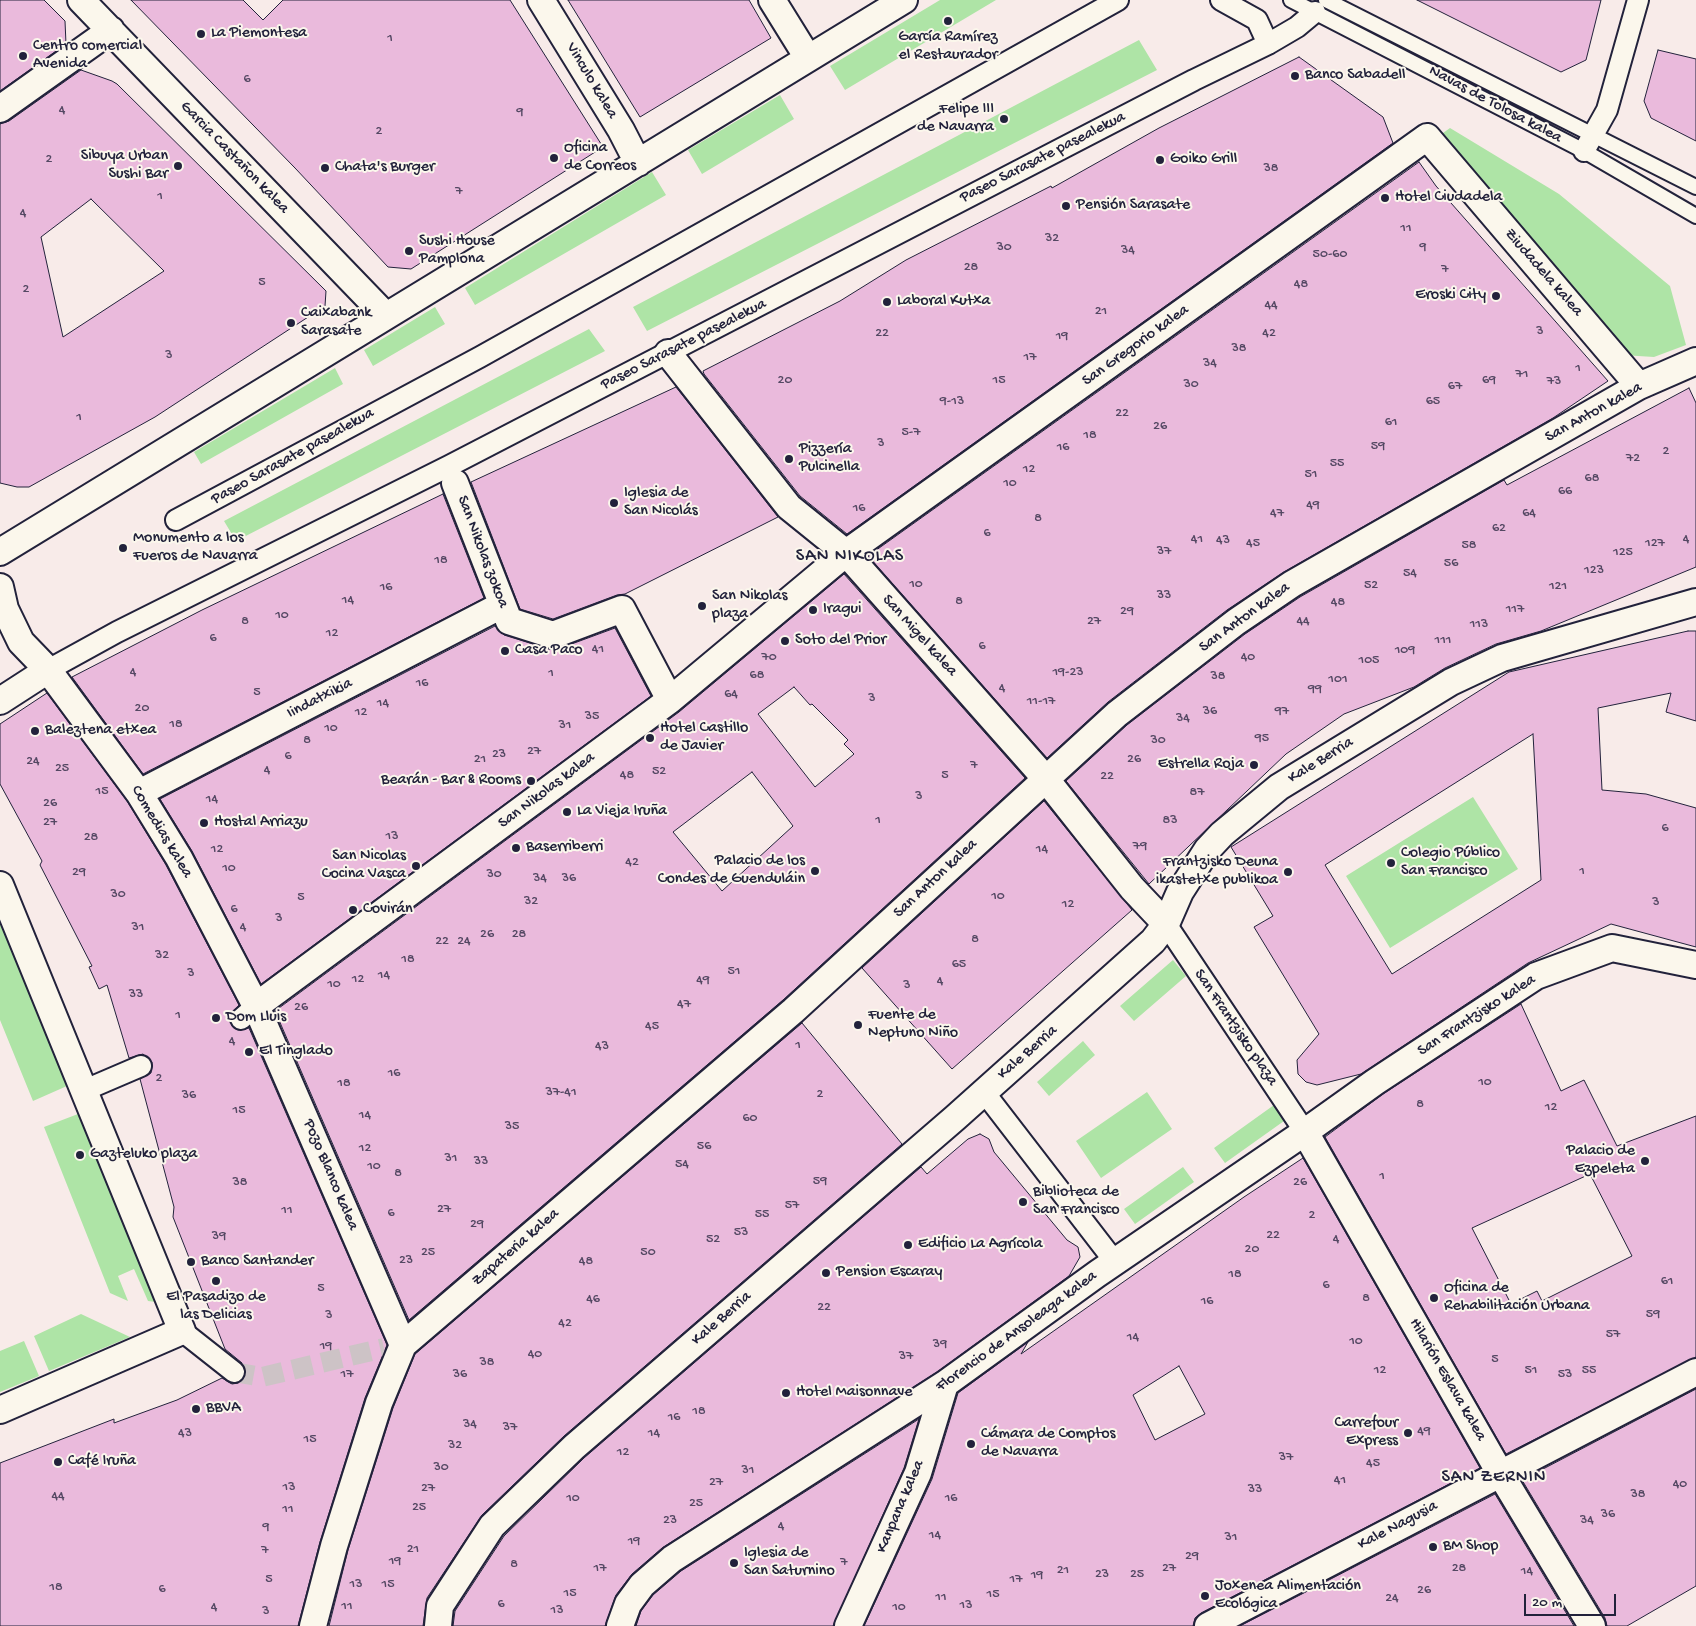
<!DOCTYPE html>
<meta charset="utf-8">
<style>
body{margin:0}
#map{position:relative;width:1696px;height:1626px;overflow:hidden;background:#f8ebe9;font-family:"Gochi Hand",sans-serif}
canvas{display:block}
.scale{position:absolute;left:1524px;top:1594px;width:92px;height:22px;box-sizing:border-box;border:2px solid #22223b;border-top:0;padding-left:6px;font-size:15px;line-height:18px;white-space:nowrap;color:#22223b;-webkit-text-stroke:4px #fbf7ec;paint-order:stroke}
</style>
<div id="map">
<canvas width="1696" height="1626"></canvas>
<div class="scale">20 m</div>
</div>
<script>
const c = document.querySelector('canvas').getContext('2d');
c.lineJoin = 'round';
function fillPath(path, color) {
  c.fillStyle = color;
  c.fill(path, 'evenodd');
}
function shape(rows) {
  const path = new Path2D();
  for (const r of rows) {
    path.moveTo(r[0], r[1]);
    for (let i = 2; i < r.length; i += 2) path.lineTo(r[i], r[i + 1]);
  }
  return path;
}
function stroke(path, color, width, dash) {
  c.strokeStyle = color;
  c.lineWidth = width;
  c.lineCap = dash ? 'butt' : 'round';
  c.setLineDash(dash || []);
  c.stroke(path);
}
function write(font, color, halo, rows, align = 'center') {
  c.font = font + ' "Gochi Hand",sans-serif';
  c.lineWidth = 4;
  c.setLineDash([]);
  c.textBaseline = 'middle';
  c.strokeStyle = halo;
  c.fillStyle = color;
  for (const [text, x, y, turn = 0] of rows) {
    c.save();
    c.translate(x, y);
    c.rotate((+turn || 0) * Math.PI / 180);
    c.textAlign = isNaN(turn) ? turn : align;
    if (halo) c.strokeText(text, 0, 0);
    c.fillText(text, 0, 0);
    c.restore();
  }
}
const green = shape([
 [940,0,996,0,845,90,830,66],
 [1139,40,1157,70,647,331,633,307],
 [780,95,794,119,702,174,688,150],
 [1450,128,1559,194,1670,286,1686,345,1654,357,1622,355,1436,138],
 [652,172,666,195,475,305,465,288],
 [435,307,445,324,373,366,364,350],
 [589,329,605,351,236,541,224,521],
 [335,368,343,384,201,464,194,452],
 [1473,797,1518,869,1390,948,1346,876],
 [0,919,67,1086,33,1101,0,1020],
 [1173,960,1186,976,1134,1021,1120,1006],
 [1083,1041,1095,1055,1049,1096,1037,1082],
 [1147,1092,1172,1129,1101,1178,1076,1141],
 [1274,1105,1284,1121,1225,1163,1214,1148],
 [78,1114,156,1302,148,1301,134,1269,118,1276,128,1301,110,1293,44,1127],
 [1183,1167,1194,1182,1135,1224,1124,1209],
 [81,1314,130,1337,49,1371,34,1336],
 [24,1341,39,1376,0,1392,0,1351]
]);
const building = shape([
 [0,0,44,0,65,21,66,44,0,91,0,0],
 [131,0,243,0,263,20,283,0,510,0,603,147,411,269,388,267,295,168,131,0],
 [568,0,749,0,771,38,640,117,568,0],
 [1417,0,1601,0,1586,60,1561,72,1417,0],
 [1658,50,1696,59,1696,141,1651,118,1644,101,1658,50],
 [1299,57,1383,117,1393,143,847,534,800,496,704,374,703,371,840,301,906,260,1051,186,1052,188,1159,128,1299,57],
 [81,70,112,81,117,84,326,291,325,306,155,417,29,487,17,487,0,483,0,124,9,121,81,70],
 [91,199,164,271,63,337,41,237,91,199],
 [1419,162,1436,186,1608,381,1553,418,1284,572,1227,610,1108,702,1047,758,868,556,1419,162],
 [676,387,778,517,625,594,617,595,553,619,520,609,471,482,676,387],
 [1689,388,1696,403,1696,567,1541,631,1496,644,1445,668,1414,687,1344,714,1286,754,1149,884,1066,781,1127,725,1245,634,1300,597,1504,480,1507,485,1689,388],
 [443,494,484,598,143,774,72,677,202,610,443,494],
 [844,574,1025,778,783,1000,409,1320,275,1011,679,712,844,574],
 [794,687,810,705,812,704,848,740,844,744,854,754,815,787,758,714,794,687],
 [752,772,793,826,722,891,673,832,752,772],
 [495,626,504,635,549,649,558,649,615,628,651,696,261,984,192,851,160,799,495,626],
 [1688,631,1696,631,1696,721,1666,712,1671,693,1598,708,1602,790,1646,794,1696,808,1696,947,1611,924,1528,963,1361,1074,1317,1085,1306,1082,1298,1074,1297,1060,1319,1034,1254,927,1273,916,1231,847,1509,672,1688,631],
 [1533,734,1541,880,1392,974,1325,865,1533,734],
 [47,693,127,801,166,865,239,1005,230,1016,232,1026,238,1030,249,1028,387,1345,365,1398,320,1542,298,1626,0,1626,0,1463,114,1419,114,1423,177,1400,222,1378,232,1384,238,1383,243,1380,246,1373,242,1363,225,1349,173,1217,174,1207,140,1079,151,1073,152,1062,143,1054,129,1058,107,985,99,989,89,967,92,966,40,865,42,861,0,784,0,724,47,693],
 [1044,801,1132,910,952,1069,862,968,1044,801],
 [1521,1004,1561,1091,1584,1080,1617,1146,1696,1116,1696,1357,1506,1454,1325,1137,1383,1094,1521,1004],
 [1590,1174,1632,1256,1542,1301,1537,1291,1511,1304,1472,1228,1590,1174],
 [802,1023,902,1144,564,1436,482,1515,427,1598,423,1626,329,1626,348,1550,393,1408,415,1354,802,1023],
 [980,1134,989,1139,994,1152,1067,1240,1078,1247,1080,1257,1069,1276,937,1372,662,1548,632,1574,616,1595,605,1626,453,1626,455,1611,504,1536,584,1458,921,1167,927,1174,968,1139,980,1134],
 [1303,1158,1480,1468,1201,1613,1195,1618,1193,1626,864,1626,932,1479,958,1393,1028,1342,1021,1354,1244,1197,1303,1158],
 [1179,1366,1205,1414,1155,1440,1133,1395,1179,1366],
 [1696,1389,1696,1586,1627,1626,1607,1626,1605,1618,1522,1480,1696,1389],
 [919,1419,904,1468,833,1626,636,1626,641,1611,653,1595,681,1571,919,1419],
 [1495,1494,1574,1626,1240,1626,1495,1494]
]);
const pedestrianTunnel = shape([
 [234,1372,262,1377,384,1348]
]);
const service = shape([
 [1291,0,1584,151,1696,216],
 [1326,0,1696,187]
]);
const pedestrian = shape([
 [1221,0,1257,20,1268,44],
 [1584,151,1607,110,1638,0],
 [176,520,480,357,1118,0],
 [48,670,117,632,449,466,1194,80,1268,44,1297,27,1315,12],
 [1166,924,1305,1132],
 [241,1019,256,1006],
 [85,1090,141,1066],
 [984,1092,1115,1262],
 [182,1331,234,1372]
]);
const minor = shape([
 [81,0,386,316],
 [541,0,621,130,638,163],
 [772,0,808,58],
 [0,109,111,30],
 [668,353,789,507,846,553,1045,778,1132,888,1166,924],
 [455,483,509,621,553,635,622,609,670,700],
 [0,552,904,0],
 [0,587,5,609,21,642,48,670,139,793,179,858,256,1006,403,1345],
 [0,701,48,670],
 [139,793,502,605],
 [0,885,182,1331,0,1410],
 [256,1006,670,700,846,553,1427,137,1639,386],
 [1305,1132,1500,1473,1592,1626],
 [313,1626,334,1546,379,1403,403,1345,793,1011,1117,714,1236,622,1292,584,1639,386,1696,361],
 [438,1626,440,1606,492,1526,574,1447,955,1118,1153,941,1166,924,1180,892,1207,850,1222,834,1279,787,1451,682,1502,658,1696,602],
 [620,1626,628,1604,642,1585,672,1559,945,1384,1097,1274,1305,1132,1375,1082,1536,976,1612,948,1696,965],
 [848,1626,918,1473,945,1384],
 [1208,1626,1696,1372]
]);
const markers = [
 [948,21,5,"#22223b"],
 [201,34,5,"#22223b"],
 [23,56,5,"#22223b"],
 [1295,76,5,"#22223b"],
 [1004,119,5,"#22223b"],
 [554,158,5,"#22223b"],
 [1160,160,5,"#22223b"],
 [178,166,5,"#22223b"],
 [325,168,5,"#22223b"],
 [1385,198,5,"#22223b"],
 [1066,206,5,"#22223b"],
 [409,251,5,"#22223b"],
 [1496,296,5,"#22223b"],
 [887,302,5,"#22223b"],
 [291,323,5,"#22223b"],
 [789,459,5,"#22223b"],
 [614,503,5,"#22223b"],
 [123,548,5,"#22223b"],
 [702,606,5,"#22223b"],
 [813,610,5,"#22223b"],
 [785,641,5,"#22223b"],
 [505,651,5,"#22223b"],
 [35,731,5,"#22223b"],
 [650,738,5,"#22223b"],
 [1254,765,5,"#22223b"],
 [531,781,5,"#22223b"],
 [567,812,5,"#22223b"],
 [204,823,5,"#22223b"],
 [516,848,5,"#22223b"],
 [1391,863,5,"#22223b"],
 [416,866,5,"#22223b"],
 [815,871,5,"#22223b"],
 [1288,872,5,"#22223b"],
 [353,910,5,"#22223b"],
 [216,1018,5,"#22223b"],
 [858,1025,5,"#22223b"],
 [249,1052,5,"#22223b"],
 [80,1155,5,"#22223b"],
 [1645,1161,5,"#22223b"],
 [1023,1202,5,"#22223b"],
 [908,1245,5,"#22223b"],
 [191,1262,5,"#22223b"],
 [826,1273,5,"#22223b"],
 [216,1281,5,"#22223b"],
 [1434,1298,5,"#22223b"],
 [786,1393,5,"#22223b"],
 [196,1409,5,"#22223b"],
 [1408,1433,5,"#22223b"],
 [971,1444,5,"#22223b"],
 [58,1462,5,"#22223b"],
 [1433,1547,5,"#22223b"],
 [734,1563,5,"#22223b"],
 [1205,1596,5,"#22223b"]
];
const numberNames = [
 ["1",390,39],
 ["6",247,80],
 ["4",62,111],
 ["9",520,113],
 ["2",379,132],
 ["2",49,160],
 ["38",1271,169],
 ["7",459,192],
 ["1",160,197],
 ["4",23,214],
 ["11",1406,229],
 ["32",1052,239],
 ["30",1004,248],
 ["9",1423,248],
 ["34",1128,251],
 ["50-60",1330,255],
 ["28",971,268],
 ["7",1445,270],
 ["5",262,283],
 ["48",1301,285],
 ["2",26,290],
 ["44",1271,306],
 ["21",1101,312],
 ["3",1540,332],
 ["22",882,334],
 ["42",1269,334],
 ["19",1062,337],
 ["38",1239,349],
 ["3",169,356],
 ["17",1030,358],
 ["34",1210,364],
 ["1",1578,369],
 ["71",1522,375],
 ["20",785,381],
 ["15",999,381],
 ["69",1489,381],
 ["73",1554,382],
 ["30",1191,385],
 ["67",1455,387],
 ["9-13",952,402],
 ["65",1433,402],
 ["22",1122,414],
 ["1",79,418],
 ["61",1391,423],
 ["26",1160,427],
 ["5-7",911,433],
 ["18",1090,436],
 ["3",881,444],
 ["59",1378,447],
 ["16",1063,448],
 ["2",1666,452],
 ["72",1633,459],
 ["55",1337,464],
 ["12",1029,470],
 ["51",1311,475],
 ["68",1592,479],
 ["10",1010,484],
 ["66",1565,492],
 ["49",1313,506],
 ["16",859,509],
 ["47",1277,514],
 ["64",1529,514],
 ["8",1038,519],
 ["62",1499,529],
 ["6",987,534],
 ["41",1197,540],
 ["4",1686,540],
 ["43",1223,541],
 ["45",1253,544],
 ["127",1655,544],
 ["58",1469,546],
 ["37",1164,552],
 ["125",1623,553],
 ["18",441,561],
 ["56",1451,564],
 ["123",1594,571],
 ["54",1410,574],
 ["10",916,585],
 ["52",1371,586],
 ["121",1558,587],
 ["16",386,588],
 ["33",1164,596],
 ["14",348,601],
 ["8",959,602],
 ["48",1338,603],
 ["117",1515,610],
 ["29",1127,612],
 ["10",282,616],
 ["8",245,622],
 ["27",1094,622],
 ["44",1303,622],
 ["113",1479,625],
 ["12",332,634],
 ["6",213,639],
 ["111",1443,641],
 ["6",982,647],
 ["41",598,650],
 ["109",1405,651],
 ["70",769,658],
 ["40",1248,658],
 ["105",1369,661],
 ["4",133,673],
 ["19-23",1068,673],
 ["1",551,674],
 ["68",757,676],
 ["38",1218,677],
 ["101",1338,680],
 ["16",422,684],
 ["4",1002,689],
 ["99",1315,690],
 ["5",257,693],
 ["64",731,695],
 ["3",872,699],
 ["11-17",1041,702],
 ["14",383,704],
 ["20",142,709],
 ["36",1210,712],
 ["97",1282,712],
 ["12",361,713],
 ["35",592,717],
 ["34",1183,719],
 ["18",176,725],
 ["31",565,726],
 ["10",331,729],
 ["95",1262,739],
 ["8",307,741],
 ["30",1158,741],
 ["27",534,752],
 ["23",499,755],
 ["6",288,757],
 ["21",480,760],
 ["26",1134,760],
 ["24",33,762],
 ["7",974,766],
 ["25",62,769],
 ["4",267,771],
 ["52",659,772],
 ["48",627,776],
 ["5",945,776],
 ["22",1107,777],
 ["15",102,792],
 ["87",1197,793],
 ["3",919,797],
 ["14",212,800],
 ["26",50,804],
 ["1",878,821],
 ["83",1170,821],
 ["27",50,823],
 ["6",1665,829],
 ["13",392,837],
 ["28",91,838],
 ["79",1140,847],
 ["12",217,850],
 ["14",1042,850],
 ["42",632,863],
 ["10",229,869],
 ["1",1582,872],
 ["29",79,873],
 ["30",494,875],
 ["34",540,879],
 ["36",569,879],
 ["30",118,895],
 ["10",998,897],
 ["5",301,898],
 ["32",531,902],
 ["3",1656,903],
 ["12",1068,905],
 ["6",234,910],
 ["3",279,919],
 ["31",138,928],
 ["4",243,928],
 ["26",487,935],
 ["28",519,935],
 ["8",975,940],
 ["22",442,942],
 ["24",464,942],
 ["32",162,956],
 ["18",408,960],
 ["65",959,965],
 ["51",734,972],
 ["3",191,974],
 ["14",384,976],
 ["12",358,980],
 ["49",703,981],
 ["4",940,982],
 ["10",334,985],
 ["3",907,986],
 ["33",136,995],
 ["47",684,1005],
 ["26",301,1008],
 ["1",178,1016],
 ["45",652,1027],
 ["4",232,1042],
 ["1",798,1046],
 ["43",602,1047],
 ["16",394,1074],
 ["2",159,1079],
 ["10",1485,1083],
 ["18",344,1084],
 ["37-41",561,1093],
 ["2",820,1095],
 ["36",189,1096],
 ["8",1420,1105],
 ["12",1551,1108],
 ["15",239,1111],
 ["14",365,1116],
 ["60",750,1119],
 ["35",512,1127],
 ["56",704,1147],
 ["12",365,1149],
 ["31",451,1159],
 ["33",481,1162],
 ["54",682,1165],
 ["10",374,1167],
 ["8",398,1174],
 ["1",1382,1177],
 ["59",820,1182],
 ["38",240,1183],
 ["26",1300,1183],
 ["57",792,1206],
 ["27",444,1210],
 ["11",287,1211],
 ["6",391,1214],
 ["55",762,1215],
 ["2",1312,1216],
 ["29",477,1225],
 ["53",741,1233],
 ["22",1273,1236],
 ["39",219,1237],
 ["52",713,1240],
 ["4",1336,1240],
 ["20",1252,1250],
 ["25",428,1253],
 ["50",648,1253],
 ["23",406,1261],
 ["48",586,1262],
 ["18",1235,1275],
 ["61",1667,1282],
 ["6",1326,1286],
 ["5",321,1289],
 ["8",1366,1299],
 ["46",593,1300],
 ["16",1207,1302],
 ["22",824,1308],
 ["59",1653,1315],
 ["3",329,1316],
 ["42",565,1324],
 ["57",1613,1335],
 ["14",1133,1338],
 ["10",1356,1342],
 ["39",940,1345],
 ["19",326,1347],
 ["40",535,1355],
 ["37",906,1357],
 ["5",1495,1360],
 ["38",487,1363],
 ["12",1380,1371],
 ["51",1531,1371],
 ["55",1589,1371],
 ["17",347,1375],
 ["36",460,1375],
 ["53",1565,1375],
 ["18",699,1412],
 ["16",674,1418],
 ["34",470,1425],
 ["37",510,1428],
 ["49",1424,1432],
 ["43",185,1434],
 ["14",654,1434],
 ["15",310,1440],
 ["32",455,1446],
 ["12",623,1453],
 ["37",1286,1458],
 ["45",1373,1464],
 ["30",441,1468],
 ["31",748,1471],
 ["41",1340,1481],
 ["27",716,1483],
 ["40",1680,1485],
 ["13",289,1488],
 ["27",428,1489],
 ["33",1255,1490],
 ["38",1638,1495],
 ["44",58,1497],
 ["10",573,1499],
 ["16",951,1499],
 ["25",696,1504],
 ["25",419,1508],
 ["11",288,1510],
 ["36",1608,1515],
 ["23",670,1521],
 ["34",1587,1521],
 ["4",781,1527],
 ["9",266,1528],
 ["14",935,1536],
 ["31",1231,1538],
 ["19",634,1542],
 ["21",413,1550],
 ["7",265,1551],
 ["29",1192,1557],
 ["19",395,1562],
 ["7",844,1563],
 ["8",514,1565],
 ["17",600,1569],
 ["27",1169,1569],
 ["28",1459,1569],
 ["21",1063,1571],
 ["14",1527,1572],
 ["23",1102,1575],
 ["25",1137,1575],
 ["19",1037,1576],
 ["5",269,1580],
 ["17",1016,1580],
 ["13",356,1585],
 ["15",388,1585],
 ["18",56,1588],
 ["6",162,1590],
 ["26",1424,1591],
 ["15",570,1594],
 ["15",993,1595],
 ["11",941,1598],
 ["24",1392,1599],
 ["6",501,1605],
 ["13",966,1606],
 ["11",347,1607],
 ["4",214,1608],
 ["10",899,1608],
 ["13",557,1611],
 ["3",266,1612]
];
const poiNames = [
 ["La Piemontesa",211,34],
 ["García Ramírez",948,38,"center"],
 ["el Restaurador",948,56,"center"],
 ["Centro comercial",33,47],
 ["Avenida",33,65],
 ["Banco Sabadell",1305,76],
 ["Felipe III",994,110,"right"],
 ["de Navarra",994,128,"right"],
 ["Oficina",564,149],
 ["de Correos",564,167],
 ["Sibuya Urban",168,157,"right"],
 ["Sushi Bar",168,175,"right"],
 ["Goiko Grill",1170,160],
 ["Chata's Burger",335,168],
 ["Hotel Ciudadela",1395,198],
 ["Pensión Sarasate",1076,206],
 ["Sushi House",419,242],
 ["Pamplona",419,260],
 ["Eroski City",1486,296,"right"],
 ["Laboral Kutxa",897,302],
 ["Caixabank",301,314],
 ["Sarasate",301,332],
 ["Pizzería",799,450],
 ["Pulcinella",799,468],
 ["Iglesia de",624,494],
 ["San Nicolás",624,512],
 ["Monumento a los",133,539],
 ["Fueros de Navarra",133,557],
 ["San Nikolas",712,597],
 ["plaza",712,615],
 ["Iragui",823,610],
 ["Soto del Prior",795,641],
 ["Casa Paco",515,651],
 ["Hotel Castillo",660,729],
 ["de Javier",660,747],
 ["Baleztena etxea",45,731],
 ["Estrella Roja",1244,765,"right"],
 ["Bearán - Bar & Rooms",521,781,"right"],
 ["La Vieja Iruña",577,812],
 ["Hostal Arriazu",214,823],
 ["Baserriberri",526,848],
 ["Colegio Público",1401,854],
 ["San Francisco",1401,872],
 ["San Nicolas",406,857,"right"],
 ["Cocina Vasca",406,875,"right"],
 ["Palacio de los",805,862,"right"],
 ["Condes de Guenduláin",805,880,"right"],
 ["Frantzisko Deuna",1278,863,"right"],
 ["ikastetxe publikoa",1278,881,"right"],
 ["Covirán",363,910],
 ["Fuente de",868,1016],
 ["Neptuno Niño",868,1034],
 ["Dom Lluis",226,1018],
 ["El Tinglado",259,1052],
 ["Palacio de",1635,1152,"right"],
 ["Ezpeleta",1635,1170,"right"],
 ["Gazteluko plaza",90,1155],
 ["Biblioteca de",1033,1193],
 ["San Francisco",1033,1211],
 ["Edificio La Agrícola",918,1245],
 ["Banco Santander",201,1262],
 ["Pension Escaray",836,1273],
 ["Oficina de",1444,1289],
 ["Rehabilitación Urbana",1444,1307],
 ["El Pasadizo de",216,1298,"center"],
 ["las Delicias",216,1316,"center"],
 ["Hotel Maisonnave",796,1393],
 ["BBVA",206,1409],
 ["Carrefour",1398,1424,"right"],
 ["Express",1398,1442,"right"],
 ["Cámara de Comptos",981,1435],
 ["de Navarra",981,1453],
 ["Café Iruña",68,1462],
 ["BM Shop",1443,1547],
 ["Iglesia de",744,1554],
 ["San Saturnino",744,1572],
 ["Joxenea Alimentación",1215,1587],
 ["Ecológica",1215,1605]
];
const streetNames = [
 ["Vinculo kalea",591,81,59],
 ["Navas de Tolosa kalea",1495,105,28],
 ["Garcia Castañon kalea",234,158,46],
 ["Paseo Sarasate pasealekua",1043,158,-27],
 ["Ziudadela kalea",1543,273,49],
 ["Paseo Sarasate pasealekua",684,345,-27],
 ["San Gregorio kalea",1136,346,-36],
 ["San Anton kalea",1594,413,-29],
 ["Paseo Sarasate pasealekua",293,457,-29],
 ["San Nikolas zokoa",482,552,69],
 ["San Anton kalea",1245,618,-36],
 ["San Migel kalea",919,636,48],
 ["Iindatxikia",320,699,-27],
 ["Kale Berria",1321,761,-32],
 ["San Nikolas kalea",547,791,-37],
 ["Comedias kalea",161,832,59],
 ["San Anton kalea",936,879,-43],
 ["San Frantzisko kalea",1477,1016,-33],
 ["San Frantzisko plaza",1235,1028,56],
 ["Kale Berria",1028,1053,-41],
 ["Pozo Blanco kalea",330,1175,67],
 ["Zapateria kalea",516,1248,-41],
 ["Kale Berria",722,1319,-41],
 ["Florencio de Ansoleaga kalea",1017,1332,-36],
 ["Hilarión Eslava kalea",1447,1380,60],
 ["Kanpana kalea",901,1507,-67],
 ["Kale Nagusia",1398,1526,-28]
];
const neighbourhoodNames = [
 ["SAN NIKOLAS",850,557],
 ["SAN ZERNIN",1494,1478]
];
fillPath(green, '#aee4a6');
fillPath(building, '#eabadc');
stroke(building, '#22223b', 1);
stroke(pedestrianTunnel, '#cdc3c6', 20, [20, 10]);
stroke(service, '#22223b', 18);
stroke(pedestrian, '#22223b', 24);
stroke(minor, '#22223b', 30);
stroke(service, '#fbf7ec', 14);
stroke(pedestrian, '#fbf7ec', 20);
stroke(minor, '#fbf7ec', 26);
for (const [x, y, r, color] of markers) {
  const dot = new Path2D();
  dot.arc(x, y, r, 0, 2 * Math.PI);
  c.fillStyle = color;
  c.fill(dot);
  stroke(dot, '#fbf7ec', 2);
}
write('14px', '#544863', null, numberNames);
write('16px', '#22223b', '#fbf7ec', poiNames, 'left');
write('16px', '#22223b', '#fbf7ec', streetNames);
c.letterSpacing = '1px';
write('18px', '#22223b', '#fbf7ec', neighbourhoodNames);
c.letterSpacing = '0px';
</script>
